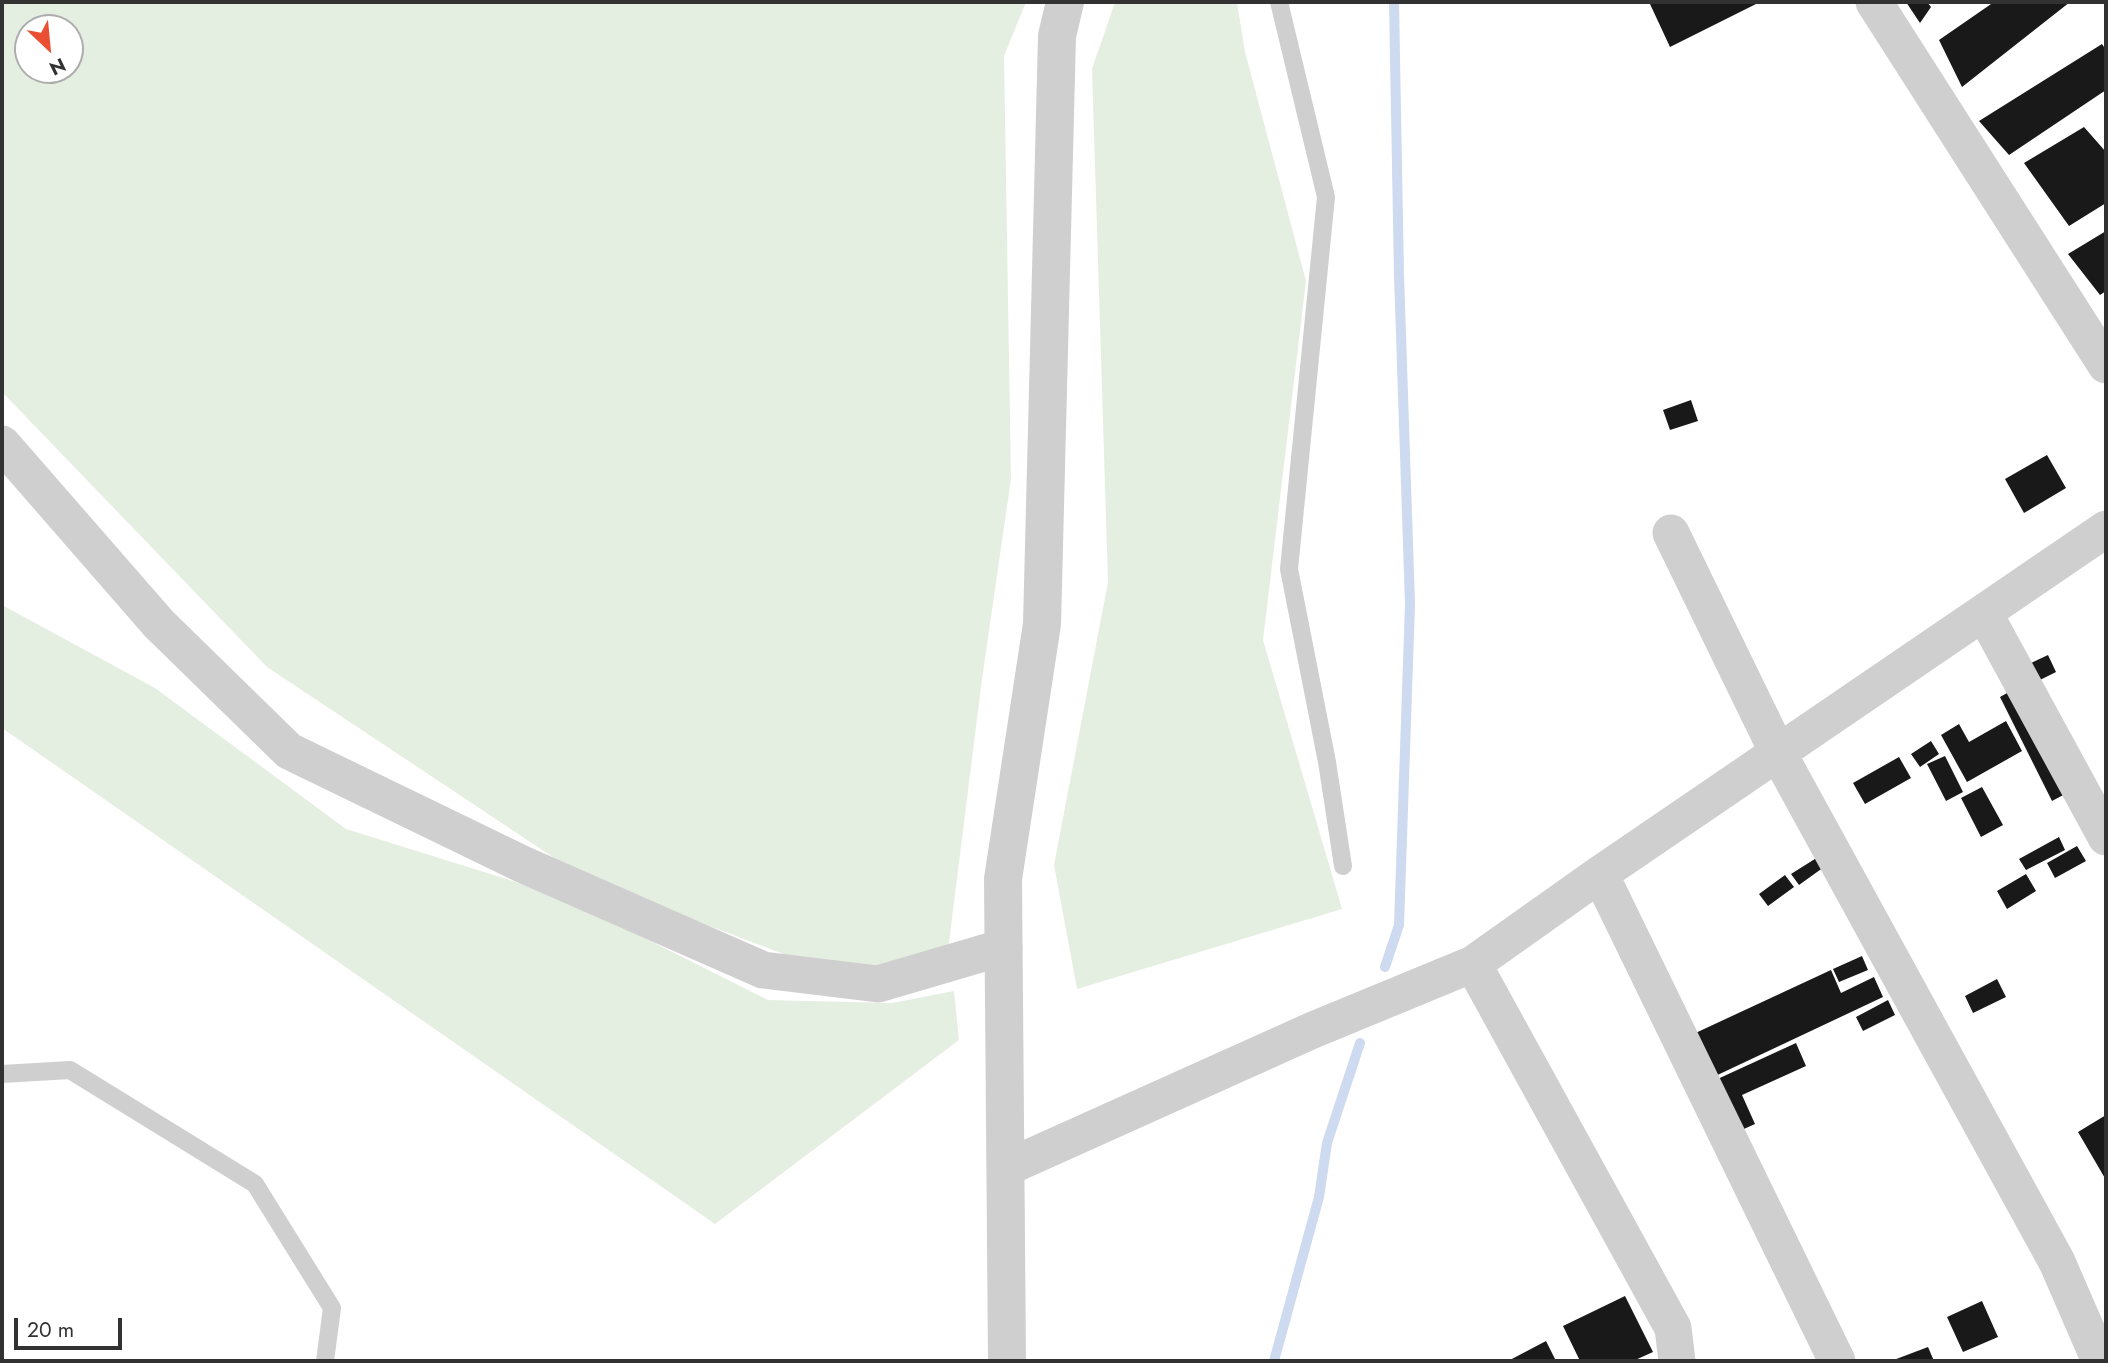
<!DOCTYPE html>
<style>
body{margin:0}
#map{position:relative;width:2108px;height:1363px;overflow:hidden;background:#fff;font-family:Jost,sans-serif}
canvas{display:block}
.frame{position:absolute;inset:0;border:4px solid #323232;pointer-events:none}
.north{position:absolute;left:14px;top:14px;width:70px;height:70px;box-sizing:border-box;background:#fff;border:2px solid #adadad;border-radius:50%;rotate:154deg;font-size:19px;font-weight:700;line-height:28px;text-align:center;color:#323232}
.north::after{content:'';display:block;margin:auto;width:24px;height:32px;background:#eb4f33;clip-path:polygon(50% 0,100% 100%,50% 72%,0 100%)}
.scale{position:absolute;left:14px;top:1318px;width:108px;height:32px;box-sizing:border-box;border:4px solid #323232;border-top:0;padding-left:9px;font-size:21px;line-height:24px;white-space:nowrap;color:#323232;-webkit-text-stroke:5px #fff;paint-order:stroke}
</style>
<div id="map">
<canvas width="2108" height="1363"></canvas>
<div class="frame"></div>
<div class="north">N</div>
<div class="scale">20 m</div>
</div>
<script>
const c = document.querySelector('canvas').getContext('2d');
c.lineJoin = 'round';
function fillPath(path, color) {
  c.fillStyle = color;
  c.fill(path, 'evenodd');
}
function shape(rows) {
  const path = new Path2D();
  for (const r of rows) {
    path.moveTo(r[0], r[1]);
    for (let i = 2; i < r.length; i += 2) path.lineTo(r[i], r[i + 1]);
  }
  return path;
}
function stroke(path, color, width, dash) {
  c.strokeStyle = color;
  c.lineWidth = width;
  c.lineCap = dash ? 'butt' : 'round';
  c.setLineDash(dash || []);
  c.stroke(path);
}
const green = shape([
 [2,2,1026,2,1004,56,1011,479,982,679,948,950,844,977,586,879,267,667,2,392],
 [28,28,70,28,70,70,28,70],
 [1115,2,1237,2,1245,52,1306,281,1263,640,1342,909,1077,989,1054,865,1108,582,1092,69],
 [2,605,155,688,346,829,561,896,768,1000,892,1003,954,991,959,1040,715,1224,2,728]
]);
const stream = shape([
 [1385,967,1399,925,1410,604,1399,275,1394,2],
 [1274,1361,1319,1197,1327,1143,1360,1043]
]);
const building = shape([
 [1655,2,1760,2,1670,47,1650,4],
 [1906,2,1927,2,1931,7,1920,23],
 [1994,2,2070,2,1962,87,1939,40],
 [2102,44,2106,50,2106,90,2009,155,1979,121],
 [2084,127,2106,152,2106,203,2069,226,2024,163],
 [2106,231,2106,291,2100,295,2068,254],
 [1691,400,1698,421,1670,430,1663,410],
 [2047,455,2066,488,2024,513,2005,479],
 [2048,655,2056,672,2040,680,2031,663],
 [2016,688,2069,792,2052,801,2000,697],
 [2006,721,2022,751,1967,782,1941,735,1959,724,1969,742],
 [1931,741,1939,754,1920,767,1911,754],
 [1945,756,1963,792,1946,801,1927,764],
 [1899,757,1911,778,1865,804,1853,783],
 [1982,787,2003,825,1981,837,1961,798],
 [2059,837,2065,850,2026,870,2019,859],
 [2077,846,2086,861,2055,878,2047,863],
 [1818,857,1824,867,1799,885,1791,874],
 [2026,874,2036,891,2007,909,1997,891],
 [1785,875,1794,887,1768,906,1759,894],
 [1862,956,1868,970,1839,982,1833,969],
 [1831,970,1841,993,1874,977,1883,997,1709,1079,1689,1036],
 [1997,979,2006,997,1973,1013,1965,996],
 [1888,1000,1895,1015,1863,1031,1856,1017],
 [1796,1043,1806,1066,1742,1095,1755,1124,1735,1133,1711,1082],
 [2106,1115,2106,1180,2078,1132],
 [1625,1296,1653,1352,1633,1361,1580,1361,1563,1326],
 [1982,1301,1998,1337,1963,1352,1947,1317],
 [1546,1341,1556,1361,1508,1361],
 [1928,1347,1934,1361,1891,1361]
]);
const service = shape([
 [1279,2,1326,197,1289,569,1327,762,1343,866],
 [2,1074,70,1070,255,1184,332,1308,325,1361]
]);
const minor = shape([
 [1874,2,2106,365],
 [2,444,159,624,289,751,522,864,763,970,878,984,1004,947],
 [1671,533,1778,753,2057,1262,2100,1361],
 [1984,613,2106,837],
 [1600,874,1837,1361],
 [1473,964,1673,1328,1677,1361],
 [1006,1168,1313,1030,1473,964,1600,874,2106,529]
]);
const tertiary = shape([
 [1007,1361,1003,879,1042,624,1057,36,1065,2]
]);
fillPath(green, '#e5efe1');
stroke(stream, '#cddaef', 10);
fillPath(building, '#191919');
stroke(service, '#cfcfcf', 18);
stroke(minor, '#cfcfcf', 37);
stroke(tertiary, '#cfcfcf', 38);
</script>
